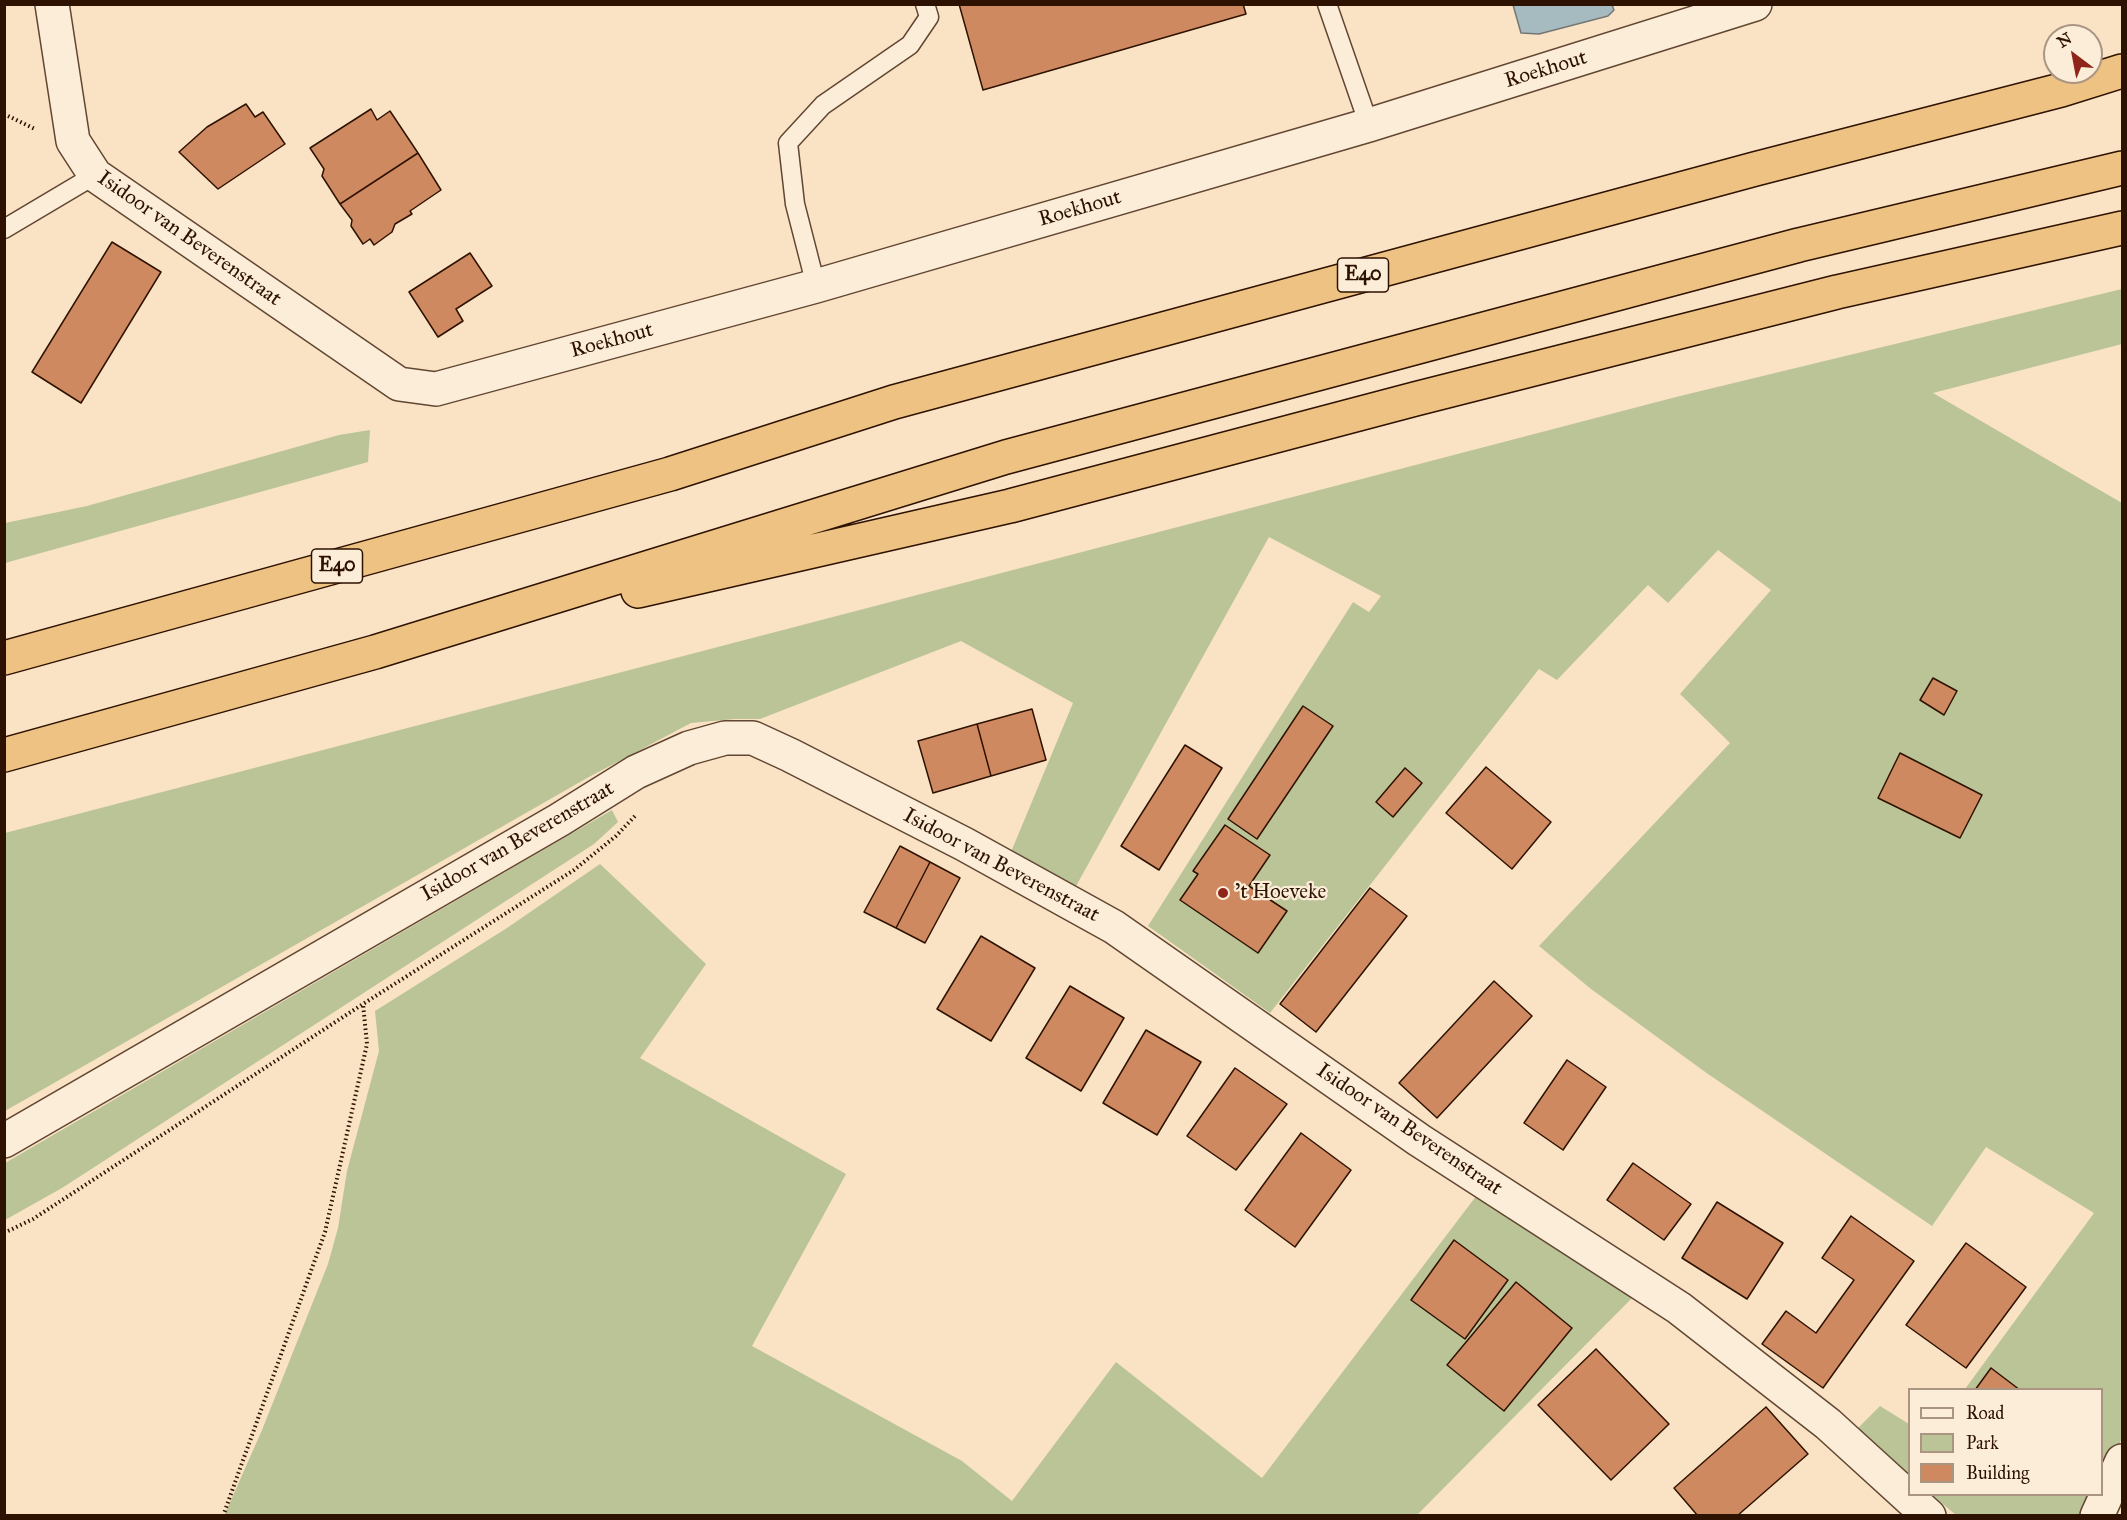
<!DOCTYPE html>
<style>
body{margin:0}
#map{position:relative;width:2127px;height:1520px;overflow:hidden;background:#fae3c4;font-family:"IM FELL Great Primer",serif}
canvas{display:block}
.frame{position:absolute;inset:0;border:6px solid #2e1201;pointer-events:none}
.legend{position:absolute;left:1908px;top:1388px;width:195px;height:108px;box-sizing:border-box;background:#fcedd9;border:2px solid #aa9583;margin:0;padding:8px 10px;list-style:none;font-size:18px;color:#2e1201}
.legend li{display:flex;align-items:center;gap:12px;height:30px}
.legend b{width:30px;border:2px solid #aa9583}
.north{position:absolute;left:2043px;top:24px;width:60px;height:60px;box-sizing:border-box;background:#fcedd9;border:2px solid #aa9583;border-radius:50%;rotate:328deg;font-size:16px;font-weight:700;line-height:24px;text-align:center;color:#2e1201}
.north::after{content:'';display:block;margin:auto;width:21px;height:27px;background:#8f2418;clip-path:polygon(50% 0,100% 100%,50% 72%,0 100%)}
</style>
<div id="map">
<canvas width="2127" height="1520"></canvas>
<div class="frame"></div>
<ul class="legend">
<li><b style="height:8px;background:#fcedd9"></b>Road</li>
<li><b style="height:16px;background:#bac497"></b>Park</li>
<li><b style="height:16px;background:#cf8961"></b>Building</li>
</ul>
<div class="north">N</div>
</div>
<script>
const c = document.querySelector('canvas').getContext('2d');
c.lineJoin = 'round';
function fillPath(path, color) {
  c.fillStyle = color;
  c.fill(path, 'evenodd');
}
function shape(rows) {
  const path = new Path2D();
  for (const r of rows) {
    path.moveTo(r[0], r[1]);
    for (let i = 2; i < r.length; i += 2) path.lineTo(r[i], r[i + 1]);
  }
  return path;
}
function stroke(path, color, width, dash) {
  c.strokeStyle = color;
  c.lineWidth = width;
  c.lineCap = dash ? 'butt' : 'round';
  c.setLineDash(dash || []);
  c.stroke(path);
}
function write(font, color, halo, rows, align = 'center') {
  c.font = font + ' "IM FELL Great Primer",serif';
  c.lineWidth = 4.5;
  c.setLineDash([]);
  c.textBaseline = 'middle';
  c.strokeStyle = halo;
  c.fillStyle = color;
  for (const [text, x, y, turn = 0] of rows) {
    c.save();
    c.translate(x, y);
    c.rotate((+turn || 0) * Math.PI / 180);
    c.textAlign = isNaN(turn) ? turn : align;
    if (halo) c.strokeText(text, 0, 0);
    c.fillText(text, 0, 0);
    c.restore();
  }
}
const green = shape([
 [2122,289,2122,344,1933,393,2122,503,2122,1438,2102,1483,2102,1390,1965,1389,2094,1213,1986,1147,1932,1226,1708,1074,1591,989,1539,946,1730,743,1680,694,1771,590,1718,550,1668,603,1648,585,1557,680,1539,669,1270,1013,1148,926,1353,602,1369,612,1381,596,1269,537,1075,888,1011,852,1073,703,961,641,760,719,735,719,691,723,587,778,5,1111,5,833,1676,397],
 [370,430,368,462,5,563,5,523,87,506,339,435],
 [612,810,618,822,594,844,62,1188,5,1220,5,1163],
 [600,864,706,964,640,1058,846,1174,752,1346,962,1461,1012,1501,1116,1362,1262,1478,1477,1195,1633,1297,1417,1515,224,1516,262,1430,328,1264,338,1228,347,1171,379,1051,375,1011,507,928],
 [1880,1406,1909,1424,1909,1474,1856,1430],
 [1932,1495,2096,1495,2086,1516,1956,1515]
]);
const water = shape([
 [1513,5,1612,5,1614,10,1608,16,1539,34,1521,33,1513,5]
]);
const building = shape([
 [959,4,1243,4,1246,14,983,90,959,4],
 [246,104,255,117,263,112,285,144,218,189,179,152,207,127,246,104],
 [371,109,377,120,390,111,418,153,340,204,322,176,324,169,310,148,371,109],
 [418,153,441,190,410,211,412,214,395,224,392,232,374,245,370,239,363,244,351,226,352,220,340,204,418,153],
 [112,242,161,272,81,403,32,372,112,242],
 [470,253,492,286,456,309,463,321,438,337,409,292,470,253],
 [1933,678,1957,691,1944,715,1920,700,1933,678],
 [1303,706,1333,726,1257,839,1228,819,1303,706],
 [1032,709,1046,760,991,776,977,724,1032,709],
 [977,724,991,776,933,793,918,741,977,724],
 [1185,745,1222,768,1159,870,1121,846,1185,745],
 [1900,753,1982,795,1960,838,1878,798,1900,753],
 [1486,767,1551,822,1512,869,1446,813,1486,767],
 [1405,768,1422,783,1393,817,1376,802,1405,768],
 [1225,825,1270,855,1249,886,1287,911,1258,953,1180,900,1198,874,1193,871,1225,825],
 [900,846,930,862,896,928,864,912,900,846],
 [930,862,960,878,925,943,896,928,930,862],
 [1370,888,1407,916,1316,1032,1280,1004,1370,888],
 [981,936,1035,968,991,1041,937,1009,981,936],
 [1494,981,1532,1016,1437,1118,1399,1083,1494,981],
 [1070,986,1124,1018,1081,1091,1026,1058,1070,986],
 [1146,1030,1201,1062,1157,1135,1103,1103,1146,1030],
 [1567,1060,1606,1087,1563,1150,1524,1123,1567,1060],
 [1235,1068,1287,1104,1236,1170,1187,1136,1235,1068],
 [1301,1133,1351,1170,1295,1247,1245,1210,1301,1133],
 [1633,1163,1691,1204,1664,1240,1607,1200,1633,1163],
 [1717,1202,1783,1243,1747,1299,1682,1258,1717,1202],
 [1851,1216,1914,1261,1823,1388,1762,1344,1786,1311,1816,1333,1854,1280,1822,1258,1851,1216],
 [1454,1240,1508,1280,1465,1339,1411,1300,1454,1240],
 [1966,1243,2026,1287,1966,1368,1906,1325,1966,1243],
 [1516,1282,1572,1328,1504,1411,1447,1365,1516,1282],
 [1596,1349,1669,1424,1611,1480,1538,1405,1596,1349],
 [1991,1368,2020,1390,1975,1390,1991,1368],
 [1766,1407,1808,1454,1737,1516,1698,1516,1674,1488,1766,1407]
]);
const path = shape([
 [4,114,35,129],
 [4,1233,33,1219,363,1004,574,870,616,836,636,815],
 [223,1516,325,1232,367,1044,363,1004]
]);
const lane = shape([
 [1327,4,1369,125],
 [4,229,95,175],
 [816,286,795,204,788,143,823,105,910,45,929,17,925,4]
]);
const street = shape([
 [52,4,73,141,95,175,399,384,436,389,816,286,1369,125,1755,4],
 [4,1141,559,820,636,772,689,748,725,738,753,738,790,755,964,844,1114,927,1419,1140,1679,1308,1828,1424,1929,1516],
 [2097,1516,2122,1461]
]);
const highway = shape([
 [638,591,1010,506,1415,399,1837,292,2122,228],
 [4,658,670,474,894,402,1755,169,2061,90,2122,71],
 [4,755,375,652,1006,457,1799,245,2122,168]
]);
const markers = [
 [1223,893,6,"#8f2418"]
];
const shields = [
 [1363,275,51],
 [337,566,51]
];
const shieldNames = [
 ["E40",1363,275],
 ["E40",337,566]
];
const streetNames = [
 ["Roekhout",1546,70,-17],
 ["Roekhout",1080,209,-16],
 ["Isidoor van Beverenstraat",189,239,35],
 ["Roekhout",612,341,-15],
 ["Isidoor van Beverenstraat",518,842,-30],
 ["Isidoor van Beverenstraat",1001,866,28],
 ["Isidoor van Beverenstraat",1409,1130,34]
];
const poiNames = [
 ["'t Hoeveke",1235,893]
];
fillPath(green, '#bac497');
fillPath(water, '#a5bbc0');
stroke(water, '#757774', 1.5);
fillPath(building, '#cf8961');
stroke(building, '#2e1201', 1.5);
stroke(lane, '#614632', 21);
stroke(street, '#614632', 36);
stroke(highway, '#2e1201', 36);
stroke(path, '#2e1201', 4, [1.5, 3]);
stroke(lane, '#fcedd9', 18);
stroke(street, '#fcedd9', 33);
stroke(highway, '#edc282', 33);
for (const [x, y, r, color] of markers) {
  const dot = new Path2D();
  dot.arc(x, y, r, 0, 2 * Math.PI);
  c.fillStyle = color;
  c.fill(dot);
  stroke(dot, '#fcedd9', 2);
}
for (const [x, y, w] of shields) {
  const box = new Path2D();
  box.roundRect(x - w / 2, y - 17, w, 34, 4.5);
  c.fillStyle = '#fcedd9';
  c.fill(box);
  stroke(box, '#2e1201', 1.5);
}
write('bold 20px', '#2e1201', null, shieldNames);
write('21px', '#2e1201', '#fcedd9', streetNames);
write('21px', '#2e1201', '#fcedd9', poiNames, 'left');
</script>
